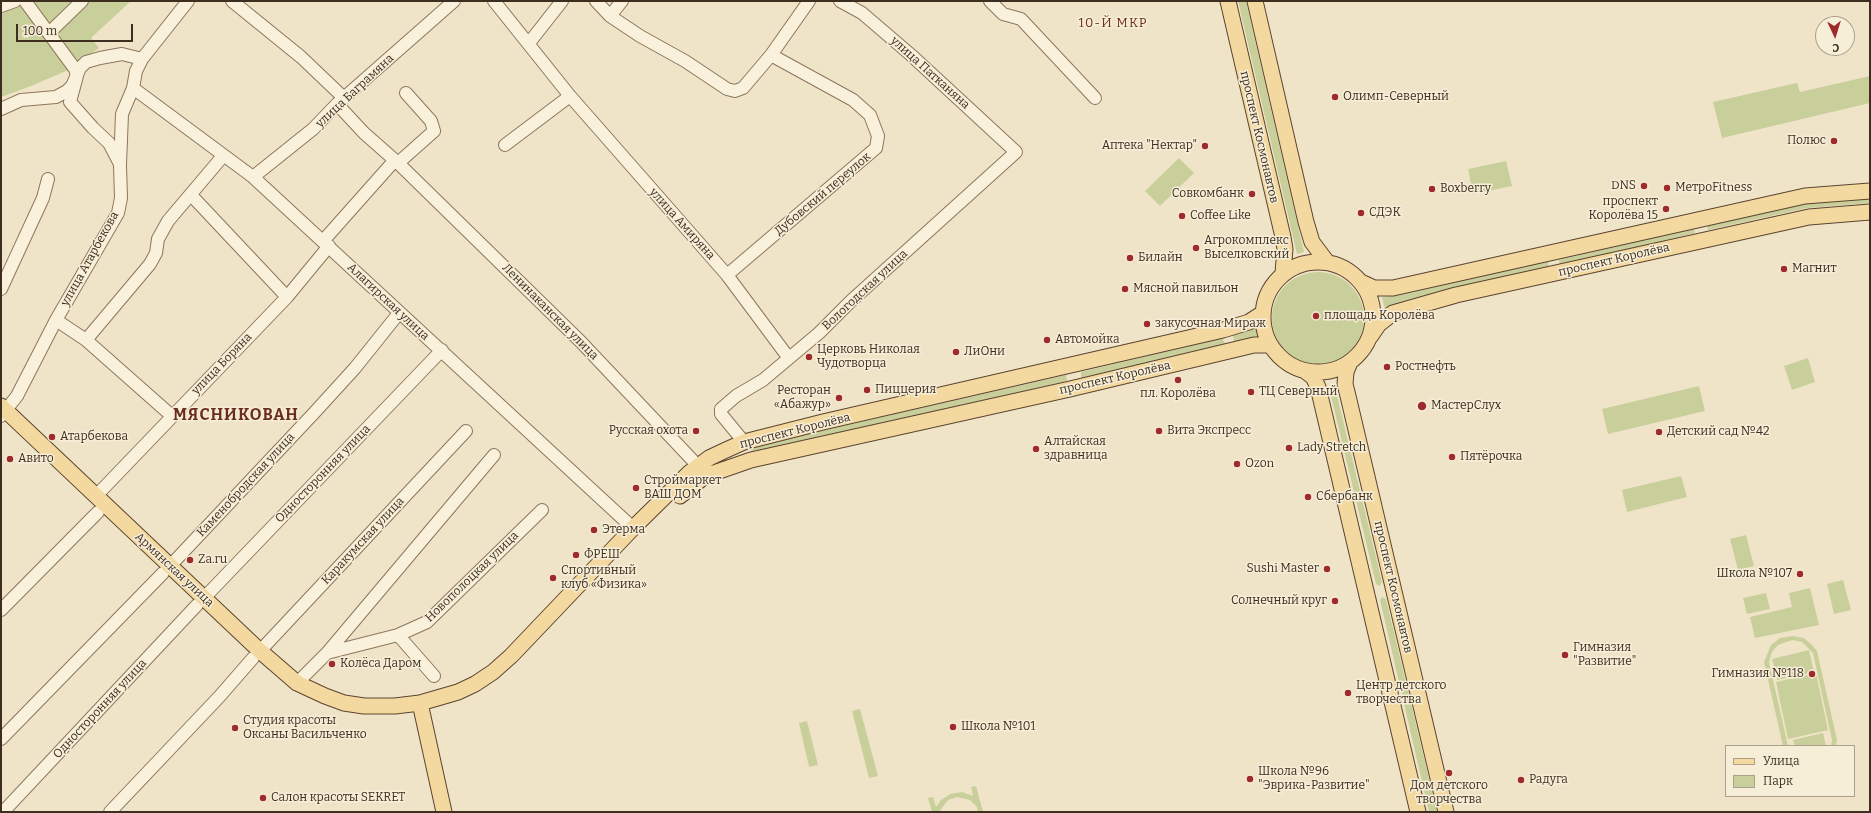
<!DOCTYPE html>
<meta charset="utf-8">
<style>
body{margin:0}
#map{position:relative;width:1871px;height:813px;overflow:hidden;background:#f0e4c8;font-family:Bitter,serif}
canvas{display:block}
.frame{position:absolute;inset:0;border:2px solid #3d2e20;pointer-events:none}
.legend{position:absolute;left:1725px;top:745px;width:130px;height:52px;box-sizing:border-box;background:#f7eed8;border:1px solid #ada18e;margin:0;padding:5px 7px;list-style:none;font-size:12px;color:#3d2e20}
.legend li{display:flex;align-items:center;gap:8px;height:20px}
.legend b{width:20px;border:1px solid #ada18e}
.north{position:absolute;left:1815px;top:16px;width:40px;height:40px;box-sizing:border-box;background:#f7eed8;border:1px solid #ada18e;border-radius:50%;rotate:176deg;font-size:11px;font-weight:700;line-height:16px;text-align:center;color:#3d2e20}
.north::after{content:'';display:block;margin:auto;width:14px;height:18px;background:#9e2a2b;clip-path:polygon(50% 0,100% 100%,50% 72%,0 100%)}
.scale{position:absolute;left:16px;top:24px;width:117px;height:18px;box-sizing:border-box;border:2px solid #3d2e20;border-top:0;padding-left:5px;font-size:12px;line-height:14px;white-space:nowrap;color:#3d2e20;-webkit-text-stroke:3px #f7eed8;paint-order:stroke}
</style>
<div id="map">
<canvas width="1871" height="813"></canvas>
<div class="frame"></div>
<ul class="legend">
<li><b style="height:5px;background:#f3d9a0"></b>Улица</li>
<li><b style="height:11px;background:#c9cf9b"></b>Парк</li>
</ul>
<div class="north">С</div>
<div class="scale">100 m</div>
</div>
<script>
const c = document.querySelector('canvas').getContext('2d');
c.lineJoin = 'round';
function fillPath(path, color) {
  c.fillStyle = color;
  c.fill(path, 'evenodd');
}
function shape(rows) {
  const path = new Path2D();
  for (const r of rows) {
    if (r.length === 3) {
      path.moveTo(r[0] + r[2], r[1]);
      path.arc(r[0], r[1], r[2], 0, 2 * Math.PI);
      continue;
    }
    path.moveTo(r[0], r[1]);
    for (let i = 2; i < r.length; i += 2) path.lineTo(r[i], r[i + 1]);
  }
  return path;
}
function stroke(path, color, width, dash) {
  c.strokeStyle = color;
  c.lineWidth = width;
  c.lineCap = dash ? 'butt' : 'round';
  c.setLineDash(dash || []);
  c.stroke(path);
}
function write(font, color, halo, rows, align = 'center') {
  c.font = font + ' Bitter,serif';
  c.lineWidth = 3;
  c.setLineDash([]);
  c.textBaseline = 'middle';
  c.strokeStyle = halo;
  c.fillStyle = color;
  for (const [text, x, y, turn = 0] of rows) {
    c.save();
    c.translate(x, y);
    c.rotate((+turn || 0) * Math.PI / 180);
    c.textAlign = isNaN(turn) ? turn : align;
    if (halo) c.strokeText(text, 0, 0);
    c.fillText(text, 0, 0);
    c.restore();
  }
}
const green = shape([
 [1,1,131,1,91,38,99,48,66,71,31,86,1,97],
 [1238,1,1246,1,1304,252,1297,254],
 [1870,76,1870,103,1722,138,1713,102,1797,83,1800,92],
 [1179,158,1194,173,1160,206,1145,191],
 [1506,161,1512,186,1473,194,1468,169],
 [1870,198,1870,203,1807,208,1708,230,1707,225,1806,203],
 [1694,228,1695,233,1560,266,1559,260],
 [1548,261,1549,268,1385,309,1382,297,1401,295],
 [1318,318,46],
 [1256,325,1260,339,1245,339,1234,342,1233,335,1244,332],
 [1222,338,1225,343,1223,345,1083,378,1081,377,1081,372],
 [1808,358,1815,382,1792,390,1784,366],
 [1066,375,1067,381,752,453,751,451,751,447],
 [1332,386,1335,387,1382,582,1380,586,1376,584,1329,388],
 [1699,386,1705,411,1608,434,1602,409],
 [1681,476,1687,497,1627,512,1622,490],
 [1746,535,1754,566,1738,570,1730,539],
 [1843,580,1851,610,1834,614,1827,584],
 [1810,588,1819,625,1755,638,1750,617,1792,607,1789,593],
 [1766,593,1770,609,1747,614,1743,598],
 [1382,597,1386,599,1437,812,1429,812,1380,600],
 [1792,636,1804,638,1813,646,1817,651,1837,740,1836,746,1831,746,1832,740,1813,653,1802,642,1792,640,1778,645,1772,652,1769,662,1788,746,1783,746,1764,662,1771,645,1780,638],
 [1809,650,1814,672,1777,680,1772,659],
 [1816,673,1828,730,1788,739,1776,682],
 [860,709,878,776,869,778,852,711],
 [807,721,818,765,809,767,799,723],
 [1823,733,1826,746,1795,746,1793,740],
 [976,786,983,812,978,812,977,807,970,800,957,797,948,800,939,812,932,812,928,798,933,797,936,807,941,800,950,794,962,792,973,796,971,787]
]);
const minor = shape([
 [25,1,75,69,77,76,70,102,93,128,109,143,120,164],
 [232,1,301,57,344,98],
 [494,1,570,96,727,275,788,357],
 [596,1,610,16,640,36,685,61,727,89,735,91,743,88,771,55,809,1],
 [990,1,1003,14,1021,19,1095,98],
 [1,6,15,1],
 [610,16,622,1],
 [49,33,82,1],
 [529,43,562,1],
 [133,88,253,177,633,528],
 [337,104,364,133,398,163,581,342,698,466],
 [1,109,21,100,56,97,67,91,72,86,80,68,86,62,100,58,122,54,142,59],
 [505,145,570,96],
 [398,163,434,131,431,121,406,93],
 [253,177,313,129,337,104,454,1],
 [191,195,287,297],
 [323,241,395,160],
 [727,275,876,148,878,136,870,115,853,100,771,55],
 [1,289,43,198,48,179],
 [56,320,86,340,172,416],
 [86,340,150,264,156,253,158,239,168,221,223,156],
 [1,416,17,396,56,320,118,213,121,198,120,165,122,114,133,88,136,71,142,59,188,1],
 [744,442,721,414,721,409,736,396,763,380,819,333,851,301,1016,152,911,55,862,13,840,1],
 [96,496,287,297,329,246],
 [170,566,314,413,355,368,399,313],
 [204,598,442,350],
 [1,610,98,512],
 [398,635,434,676],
 [260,651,466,431],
 [327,653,398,635,427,622,542,510],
 [297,683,327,653,494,455],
 [1,739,163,573],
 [3,812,197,605],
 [110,812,219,697,253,658]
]);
const major = shape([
 [1228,1,1283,237,1285,249,1283,273],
 [1255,1,1306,222,1312,242,1327,262],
 [1318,317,55],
 [1361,282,1374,288,1393,288,1805,196,1870,191],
 [1370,337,1379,324,1393,313,1456,295,1809,217,1870,212],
 [1350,362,1346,372,1345,384,1348,396,1446,812],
 [1305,371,1313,377,1318,387,1418,812],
 [1,406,260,651,297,683,325,696,344,703,364,706,395,706,420,703,458,692,475,684,493,672,511,656,633,528,689,473,709,458,726,450,744,442,823,422,1223,330,1249,322,1263,313],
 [680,496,705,476,751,460,1070,389,1254,345,1270,345],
 [420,703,444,812]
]);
const markers = [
 [1335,97,4,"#9e2a2b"],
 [1834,141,4,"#9e2a2b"],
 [1205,146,4,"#9e2a2b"],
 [1644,186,4,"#9e2a2b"],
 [1667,188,4,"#9e2a2b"],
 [1432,189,4,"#9e2a2b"],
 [1252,194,4,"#9e2a2b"],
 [1666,209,4,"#9e2a2b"],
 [1361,213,4,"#9e2a2b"],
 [1182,216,4,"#9e2a2b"],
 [1196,248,4,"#9e2a2b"],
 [1130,258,4,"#9e2a2b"],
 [1784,269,4,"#9e2a2b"],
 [1125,289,4,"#9e2a2b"],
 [1316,316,4,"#9e2a2b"],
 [1147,324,4,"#9e2a2b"],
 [1047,340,4,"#9e2a2b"],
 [956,352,4,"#9e2a2b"],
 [809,357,4,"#9e2a2b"],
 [1387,367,4,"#9e2a2b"],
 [1178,380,4,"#9e2a2b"],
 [867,390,4,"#9e2a2b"],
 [1251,392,4,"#9e2a2b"],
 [839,398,4,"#9e2a2b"],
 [1422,406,5,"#9e2a2b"],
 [696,431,4,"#9e2a2b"],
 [1159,431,4,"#9e2a2b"],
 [1659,432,4,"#9e2a2b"],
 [52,437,4,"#9e2a2b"],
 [1289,448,4,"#9e2a2b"],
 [1036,449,4,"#9e2a2b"],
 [1452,457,4,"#9e2a2b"],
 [10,459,4,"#9e2a2b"],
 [1237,464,4,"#9e2a2b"],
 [636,488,4,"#9e2a2b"],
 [1308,497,4,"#9e2a2b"],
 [594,530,4,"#9e2a2b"],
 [576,555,4,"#9e2a2b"],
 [190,560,4,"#9e2a2b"],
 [1327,569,4,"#9e2a2b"],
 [1800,574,4,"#9e2a2b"],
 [553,578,4,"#9e2a2b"],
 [1335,601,4,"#9e2a2b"],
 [1565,655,4,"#9e2a2b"],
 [332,664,4,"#9e2a2b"],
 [1812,674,4,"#9e2a2b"],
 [1348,693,4,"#9e2a2b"],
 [953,727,4,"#9e2a2b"],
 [235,728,4,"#9e2a2b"],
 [1449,773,4,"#9e2a2b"],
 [1250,779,4,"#9e2a2b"],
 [1521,780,4,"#9e2a2b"],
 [263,798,4,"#9e2a2b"]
];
const streetNames = [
 ["улица Патканяна",930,73,42],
 ["улица Баграмяна",355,91,-43],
 ["проспект Космонавтов",1259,137,77],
 ["Дубовский переулок",823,194,-40],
 ["улица Амиряна",682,224,48],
 ["улица Атарбекова",90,259,-61],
 ["проспект Королёва",1614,260,-13],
 ["Вологодская улица",865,290,-43],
 ["Алагирская улица",388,302,43],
 ["Ленинаканская улица",550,312,45],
 ["улица Боряна",222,364,-46],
 ["проспект Королёва",1115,378,-13],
 ["проспект Королёва",795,431,-14],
 ["Односторонняя улица",323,474,-46],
 ["Каменобродская улица",246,485,-47],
 ["Каракумская улица",363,541,-47],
 ["Армянская улица",174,570,43],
 ["Новополоцкая улица",472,577,-44],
 ["проспект Космонавтов",1393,587,77],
 ["Односторонняя улица",100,709,-47]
];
const poiNames = [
 ["Олимп-Северный",1343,97],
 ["Полюс",1826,141,"right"],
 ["Аптека \"Нектар\"",1197,146,"right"],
 ["DNS",1636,186,"right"],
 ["МетроFitness",1675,188],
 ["Boxberry",1440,189],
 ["Совкомбанк",1244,194,"right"],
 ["проспект",1658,202,"right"],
 ["Королёва 15",1658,216,"right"],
 ["СДЭК",1369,213],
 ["Coffee Like",1190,216],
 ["Агрокомплекс",1204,241],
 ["Выселковский",1204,255],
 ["Билайн",1138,258],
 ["Магнит",1792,269],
 ["Мясной павильон",1133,289],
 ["площадь Королёва",1324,316],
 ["закусочная Мираж",1155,324],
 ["Автомойка",1055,340],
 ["Церковь Николая",817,350],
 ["Чудотворца",817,364],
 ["ЛиОни",964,352],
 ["Ростнефть",1395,367],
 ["Пиццерия",875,390],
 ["Ресторан",831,391,"right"],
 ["«Абажур»",831,405,"right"],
 ["ТЦ Северный",1259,392],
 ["пл. Королёва",1178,394,"center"],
 ["МастерСлух",1431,406],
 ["Русская охота",688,431,"right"],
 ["Вита Экспресс",1167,431],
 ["Детский сад №42",1667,432],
 ["Атарбекова",60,437],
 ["Алтайская",1044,442],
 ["здравница",1044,456],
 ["Lady Stretch",1297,448],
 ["Пятёрочка",1460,457],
 ["Авито",18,459],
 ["Ozon",1245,464],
 ["Строймаркет",644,481],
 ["ВАШ ДОМ",644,495],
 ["Сбербанк",1316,497],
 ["Этерма",602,530],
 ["ФРЕШ",584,555],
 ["Za.ru",198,560],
 ["Sushi Master",1319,569,"right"],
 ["Спортивный",561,571],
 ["клуб «Физика»",561,585],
 ["Школа №107",1792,574,"right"],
 ["Солнечный круг",1327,601,"right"],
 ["Гимназия",1573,648],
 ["\"Развитие\"",1573,662],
 ["Колёса Даром",340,664],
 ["Гимназия №118",1804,674,"right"],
 ["Центр детского",1356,686],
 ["творчества",1356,700],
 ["Студия красоты",243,721],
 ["Оксаны Васильченко",243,735],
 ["Школа №101",961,727],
 ["Школа №96",1258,772],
 ["\"Эврика-Развитие\"",1258,786],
 ["Радуга",1529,780],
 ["Дом детского",1449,786,"center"],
 ["творчества",1449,800,"center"],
 ["Салон красоты SEKRET",271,798]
];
const neighbourhoodNames = [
 ["10-Й МКР",1113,23]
];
const districtNames = [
 ["МЯСНИКОВАН",236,416]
];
fillPath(green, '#c9cf9b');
stroke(minor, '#8d765c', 14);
stroke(major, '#5b4430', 17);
stroke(minor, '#faf1dc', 12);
stroke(major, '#f3d9a0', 15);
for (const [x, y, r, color] of markers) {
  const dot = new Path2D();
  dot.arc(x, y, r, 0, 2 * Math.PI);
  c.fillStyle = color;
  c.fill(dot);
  stroke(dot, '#f7eed8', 1.5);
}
write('12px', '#3d2e20', '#f7eed8', streetNames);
write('12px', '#3d2e20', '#f7eed8', poiNames, 'left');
c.letterSpacing = '1px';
write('13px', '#6b2e1e', '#f7eed8', neighbourhoodNames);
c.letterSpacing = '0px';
c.letterSpacing = '1px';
write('bold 16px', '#6b2e1e', '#f7eed8', districtNames);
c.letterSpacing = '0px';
</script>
